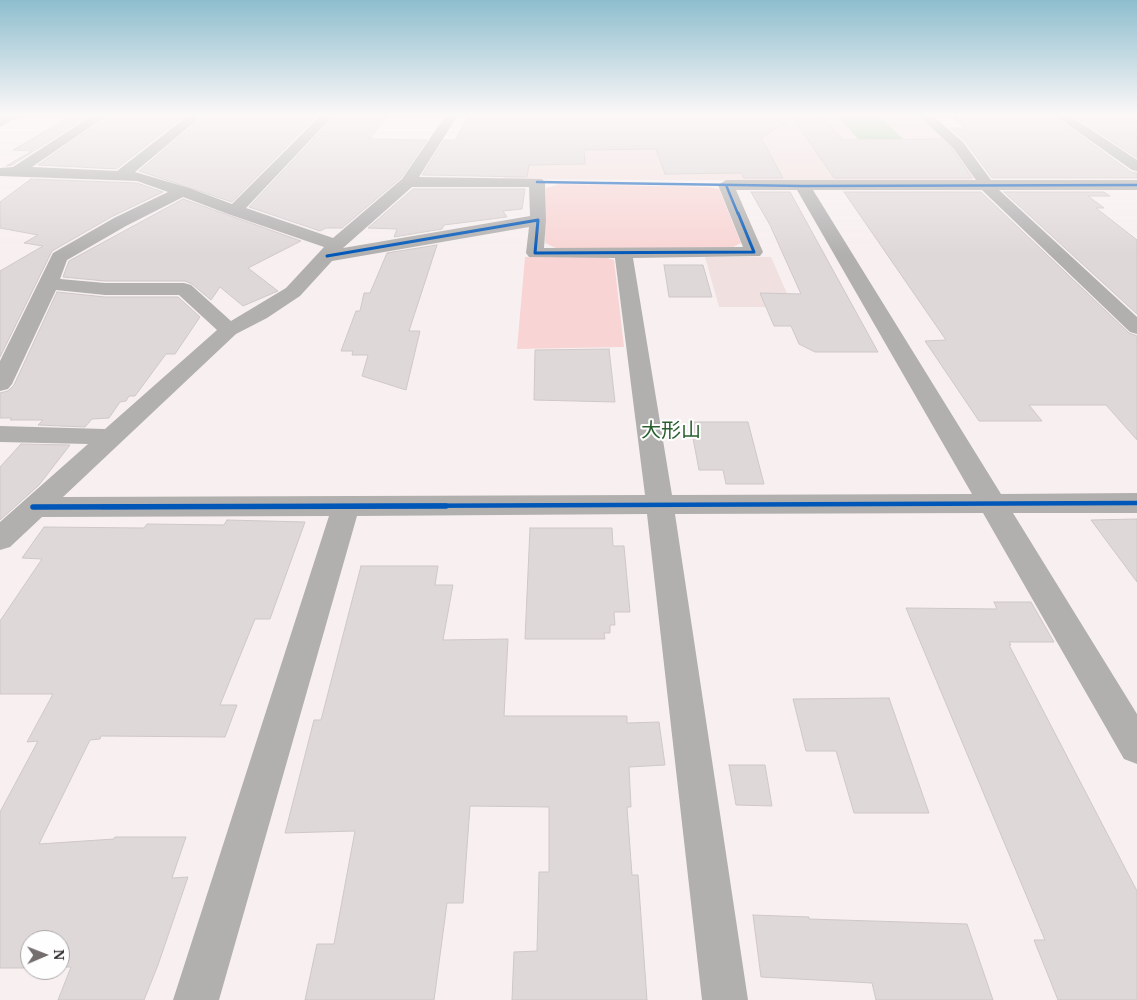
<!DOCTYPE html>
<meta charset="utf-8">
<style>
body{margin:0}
#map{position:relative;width:1137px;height:1000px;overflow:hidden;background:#f8f0f0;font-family:"Noto Serif",serif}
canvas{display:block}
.north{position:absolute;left:20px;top:930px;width:50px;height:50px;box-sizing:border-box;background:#fefefe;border:1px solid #aba8a8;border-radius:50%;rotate:89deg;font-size:14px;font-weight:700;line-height:20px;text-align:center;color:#2e2828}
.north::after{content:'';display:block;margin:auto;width:18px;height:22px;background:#756e6e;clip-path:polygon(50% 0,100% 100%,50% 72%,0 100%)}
</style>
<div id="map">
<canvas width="1137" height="1000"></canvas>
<div class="north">N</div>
</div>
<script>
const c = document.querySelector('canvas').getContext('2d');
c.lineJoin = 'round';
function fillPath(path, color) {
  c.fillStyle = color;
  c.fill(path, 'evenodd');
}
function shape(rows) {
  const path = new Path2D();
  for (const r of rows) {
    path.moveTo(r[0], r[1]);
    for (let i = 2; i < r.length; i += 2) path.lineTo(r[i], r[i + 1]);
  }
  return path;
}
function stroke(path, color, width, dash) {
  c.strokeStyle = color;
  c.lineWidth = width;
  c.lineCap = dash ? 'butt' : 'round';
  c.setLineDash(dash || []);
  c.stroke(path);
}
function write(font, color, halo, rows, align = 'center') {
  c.font = font + ' "Noto Serif","Noto Sans JP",serif';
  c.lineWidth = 4;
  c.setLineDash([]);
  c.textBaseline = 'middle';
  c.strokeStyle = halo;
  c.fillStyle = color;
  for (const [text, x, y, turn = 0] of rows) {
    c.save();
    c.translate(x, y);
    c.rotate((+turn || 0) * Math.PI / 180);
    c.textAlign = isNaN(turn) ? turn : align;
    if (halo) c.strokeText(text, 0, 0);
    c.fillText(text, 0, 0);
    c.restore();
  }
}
const built = shape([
 [516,115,917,115,950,144,976,177,969,182,503,179],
 [705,257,771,257,793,307,719,307]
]);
const green = shape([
 [560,184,709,187,719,189,741,243,731,248,558,249,545,243,546,188],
 [525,257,604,257,614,260,624,347,517,349]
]);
const water = shape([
 [837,115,879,115,903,139,858,139]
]);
const building = shape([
 [73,115,90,115,12,165,6,166,32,151,13,150,73,115],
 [110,115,186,115,116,169,38,165,110,115],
 [205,115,318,115,232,202,139,171,205,115],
 [336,115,388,115,370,139,427,140,401,178,342,228,326,228,320,231,249,207,336,115],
 [469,115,820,115,843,140,941,139,952,149,972,178,834,178,793,118,761,138,783,178,744,178,741,173,665,174,656,149,584,150,585,164,529,165,527,177,422,175,444,140,455,140,469,115],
 [950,115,1052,115,1131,172,1137,173,1137,178,992,178,965,141,950,128,964,128,950,115],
 [1072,115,1137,115,1137,158,1072,115],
 [31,179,137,183,163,192,113,216,52,251,0,357,0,271,43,246,24,243,38,235,0,228,0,202,31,179],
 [413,189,525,189,522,209,503,211,507,217,444,225,442,229,394,237,397,229,368,228,413,189],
 [751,192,790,192,878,352,815,352,799,344,791,326,774,326,760,293,801,294,770,225,751,192],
 [844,192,981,192,1129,333,1137,336,1137,440,1106,405,1029,405,1042,421,979,421,925,341,946,340,844,192],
 [1004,192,1104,192,1110,196,1088,196,1104,208,1096,208,1137,240,1137,314,1004,192],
 [183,199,301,241,248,268,278,291,243,306,220,287,211,300,192,284,185,281,105,281,63,277,69,261,183,199],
 [437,245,409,331,420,331,406,390,362,376,368,355,352,355,353,351,341,351,356,311,360,311,364,293,370,293,387,253,437,245],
 [664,265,703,265,712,297,669,297,664,265],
 [57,292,105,297,178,297,200,317,175,354,166,354,135,396,129,396,126,401,120,402,109,418,92,419,85,427,38,425,43,420,10,420,12,418,0,418,0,393,8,391,14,385,57,292],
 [609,349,615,402,534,400,535,350,609,349],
 [690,422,748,422,764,484,726,484,723,470,699,470,690,422],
 [21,444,70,445,39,485,0,520,0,467,21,444],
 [1137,519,1137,582,1091,520,1137,519],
 [227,520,305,522,270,619,255,619,220,705,237,705,225,737,101,736,100,739,90,740,39,844,114,839,115,837,186,837,172,878,188,877,158,965,144,1000,58,1000,71,967,60,967,60,940,30,940,30,968,0,968,0,812,38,741,27,742,53,694,0,694,0,621,42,559,22,558,44,527,144,528,147,524,224,525,227,520],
 [530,528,612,528,613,546,624,546,630,612,614,612,615,625,610,625,610,633,604,633,605,639,525,639,530,528],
 [361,566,438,566,435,585,453,585,443,640,508,639,504,716,627,716,627,723,659,722,665,765,629,767,631,807,627,807,632,875,638,875,647,1000,512,1000,514,952,537,951,539,872,549,872,549,807,470,806,463,903,447,903,434,1000,305,1000,317,944,334,944,355,831,285,833,314,720,321,720,361,566],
 [994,602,1031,602,1054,642,1009,642,1011,645,1009,645,1137,891,1137,1000,1058,1000,1034,940,1045,940,906,608,997,609,994,602],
 [889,698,929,813,854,813,836,751,806,751,793,699,889,698],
 [729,765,765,765,772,806,736,805,729,765],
 [753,915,809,917,809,919,967,924,993,1000,876,1000,872,983,761,977,753,915]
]);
const street = shape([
 [6,115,22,115,0,127,0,118,6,115],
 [93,115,108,115,32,167,117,171,189,115,203,115,135,172,189,188,232,204,321,115,334,115,246,208,333,238,402,179,446,115,458,115,419,177,542,179,545,182,546,220,544,248,743,247,718,185,726,180,976,180,953,148,918,115,932,115,963,142,991,180,1137,180,1137,190,999,190,1137,317,1137,334,1130,332,982,190,813,190,1001,494,1137,493,1137,513,1013,513,1137,714,1137,764,1124,759,983,513,675,514,748,1000,702,1000,647,514,357,516,219,1000,173,1000,329,516,42,517,10,547,0,550,0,522,88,444,0,442,0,426,105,429,217,330,179,295,105,295,56,290,12,384,8,389,0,391,0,361,53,253,114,218,168,192,137,181,0,176,0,168,13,167,93,115],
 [412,187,529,187,530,216,343,248,412,187],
 [736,190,797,190,972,494,672,495,633,258,760,256,763,252,736,190],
 [183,197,228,214,324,247,286,288,231,321,191,285,184,283,105,283,60,279,67,260,126,226,183,197],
 [529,227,526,253,529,257,615,258,645,495,63,497,236,334,267,318,300,296,332,261,529,227],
 [1054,115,1069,115,1137,160,1137,171,1132,170,1054,115]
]);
const cyclewayFar3 = shape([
 [537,182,803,186,1137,185],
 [726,185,738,214]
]);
const cyclewayFar2 = shape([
 [327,256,538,220,535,253,754,252,738,213]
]);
const cyclewayFar1 = shape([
 [101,507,1137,503]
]);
const cycleway = shape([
 [33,507,446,506]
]);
const quarterNames = [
 ["大形山",671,431]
];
fillPath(built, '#f1e0e0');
fillPath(green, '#f8d4d4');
fillPath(water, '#a8cea6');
fillPath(building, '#dfd8d8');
stroke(building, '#cfc8c8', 1);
fillPath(street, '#b1b0af');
stroke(cyclewayFar3, '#0057b8', 2.5);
stroke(cyclewayFar2, '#0057b8', 3);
stroke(cyclewayFar1, '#0057b8', 4.5);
stroke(cycleway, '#0057b8', 5.5);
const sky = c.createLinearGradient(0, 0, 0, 255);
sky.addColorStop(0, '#8ebece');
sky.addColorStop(0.45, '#fcf8f8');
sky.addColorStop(1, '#fcf8f800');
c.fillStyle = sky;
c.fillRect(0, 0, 1137, 255);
write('20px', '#285f2c', '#fefefe', quarterNames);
</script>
